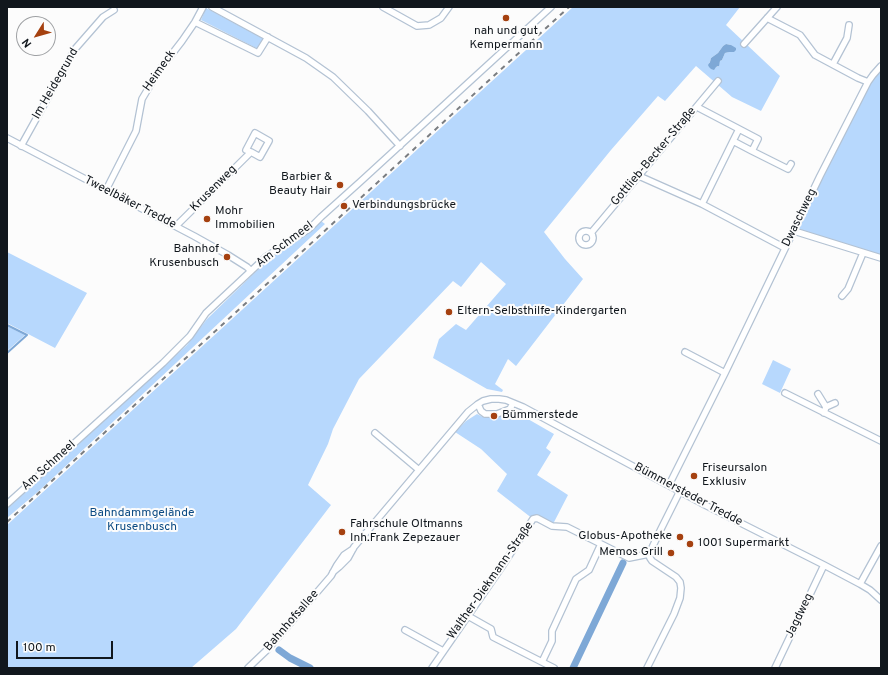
<!DOCTYPE html>
<meta charset="utf-8">
<style>
body{margin:0}
#map{position:relative;width:888px;height:675px;overflow:hidden;background:#fcfcfc;font-family:Overpass,sans-serif}
canvas{display:block}
.frame{position:absolute;inset:0;border:8px solid #11171d;pointer-events:none}
.north{position:absolute;left:16px;top:16px;width:40px;height:40px;box-sizing:border-box;background:#fcfcfc;border:1px solid #9ea0a3;border-radius:50%;rotate:233deg;font-size:11px;font-weight:700;line-height:16px;text-align:center;color:#11171d}
.north::after{content:'';display:block;margin:auto;width:14px;height:18px;background:#a54110;clip-path:polygon(50% 0,100% 100%,50% 72%,0 100%)}
.scale{position:absolute;left:16px;top:641px;width:97px;height:18px;box-sizing:border-box;border:2px solid #11171d;border-top:0;padding-left:5px;font-size:12px;line-height:14px;white-space:nowrap;color:#11171d;-webkit-text-stroke:3px #fcfcfc;paint-order:stroke}
</style>
<div id="map">
<canvas width="888" height="675"></canvas>
<div class="frame"></div>
<div class="north">N</div>
<div class="scale">100 m</div>
</div>
<script>
const c = document.querySelector('canvas').getContext('2d');
c.lineJoin = 'round';
function fillPath(path, color) {
  c.fillStyle = color;
  c.fill(path, 'evenodd');
}
function shape(rows) {
  const path = new Path2D();
  for (const r of rows) {
    if (r.length === 3) {
      path.moveTo(r[0] + r[2], r[1]);
      path.arc(r[0], r[1], r[2], 0, 2 * Math.PI);
      continue;
    }
    path.moveTo(r[0], r[1]);
    for (let i = 2; i < r.length; i += 2) path.lineTo(r[i], r[i + 1]);
  }
  return path;
}
function stroke(path, color, width, dash) {
  c.strokeStyle = color;
  c.lineWidth = width;
  c.lineCap = dash ? 'butt' : 'round';
  c.setLineDash(dash || []);
  c.stroke(path);
}
function write(font, color, halo, rows, align = 'center') {
  c.font = font + ' Overpass,sans-serif';
  c.lineWidth = 4;
  c.setLineDash([]);
  c.textBaseline = 'middle';
  c.strokeStyle = halo;
  c.fillStyle = color;
  for (const [text, x, y, turn = 0] of rows) {
    c.save();
    c.translate(x, y);
    c.rotate((+turn || 0) * Math.PI / 180);
    c.textAlign = isNaN(turn) ? turn : align;
    if (halo) c.strokeText(text, 0, 0);
    c.fillText(text, 0, 0);
    c.restore();
  }
}
const green = shape([
 [573,7,740,7,726,25,780,76,761,111,732,97,696,66,665,101,658,96,611,150,544,232,565,259,583,279,516,366,508,359,495,384,503,390,502,392,487,389,433,358,439,339,456,324,466,330,506,284,481,262,461,287,453,281,359,379,333,429,328,444,308,485,331,505,236,629,191,668,7,668,7,525],
 [726,44,731,45,732,51,725,53,722,60,720,61,718,67,716,67,709,63,710,62,711,58,718,53,723,46],
 [206,8,264,39,258,49,201,20],
 [881,72,881,255,797,229,868,82],
 [321,221,325,224,191,349,40,490,7,518,7,509,187,345,207,319,272,256,299,240],
 [7,252,87,293,55,348,7,323],
 [7,326,25,335,7,351],
 [773,360,791,369,780,393,762,384],
 [514,411,554,434,546,448,551,452,537,475,568,495,552,526,533,519,497,491,507,474,481,449,455,432,466,421,477,414,483,417,497,417]
]);
const water = shape([
 [726,44,731,45,736,48,736,50,734,52,729,52,725,53,722,60,720,61,719,66,716,67,714,70,711,69,709,67,708,65,710,62,711,58,718,53,723,46]
]);
const stream = shape([
 [7,325,27,335,7,353]
]);
const canal = shape([
 [279,650,290,658,310,668],
 [573,668,623,563]
]);
const minor = shape([
 [212,7,306,58,333,77,368,111,400,146],
 [383,7,417,26,429,25,441,18,449,7],
 [767,18,800,35,815,55,858,78,868,82],
 [195,22,258,53,268,37],
 [744,44,777,7],
 [833,64,847,38,849,25],
 [697,107,739,129],
 [7,138,194,236,228,255,247,267,251,271],
 [21,146,75,49,103,17,114,10],
 [752,151,788,169,791,164],
 [639,176,702,204,785,248],
 [106,190,136,131,142,99,158,72,182,41,195,22,203,7],
 [702,204,733,141,739,129,758,139,752,151,733,141],
 [176,226,251,152,260,157,269,141,255,133,246,150,251,152],
 [586,238,7],
 [794,231,881,258],
 [591,233,718,81],
 [842,296,848,289,863,253],
 [685,352,725,373],
 [785,393,881,441],
 [818,394,826,407],
 [478,404,481,411,485,414,497,414,510,409,513,403],
 [824,413,826,407,835,403],
 [375,433,419,470],
 [669,485,725,373,820,176,868,82,873,75,881,66],
 [7,504,163,363,190,336,206,313,267,256,309,229,321,217,360,182,551,7],
 [333,572,339,567,348,558,354,547,468,412,478,404,483,401,491,399,499,399,506,400,523,407,705,505,824,565,860,584,870,590,881,600],
 [860,584,881,546],
 [468,616,491,629,493,637,542,662],
 [405,630,443,651],
 [248,668,268,649,331,576,337,565,344,555,353,549],
 [432,668,501,568,533,519,537,518,552,526,567,527,629,558,649,554],
 [554,668,542,662,552,641,552,631,576,579,589,570,601,544],
 [647,668,674,614,680,598,681,588,680,582,676,577,652,561,650,558,649,554,661,529,680,491],
 [775,668,824,565]
]);
const rail = shape([
 [7,522,569,7]
]);
const markers = [
 [506,18,4,"#a54110"],
 [340,185,4,"#a54110"],
 [344,206,4,"#a54110"],
 [207,219,4,"#a54110"],
 [227,257,4,"#a54110"],
 [449,312,4,"#a54110"],
 [494,416,4,"#a54110"],
 [694,476,4,"#a54110"],
 [342,532,4,"#a54110"],
 [680,537,4,"#a54110"],
 [690,544,4,"#a54110"],
 [671,553,4,"#a54110"]
];
const poiNames = [
 ["nah und gut",506,32,"center"],
 ["Kempermann",506,46,"center"],
 ["Barbier &",332,178,"right"],
 ["Beauty Hair",332,192,"right"],
 ["Verbindungsbrücke",352,206],
 ["Mohr",215,212],
 ["Immobilien",215,226],
 ["Bahnhof",219,250,"right"],
 ["Krusenbusch",219,264,"right"],
 ["Eltern-Selbsthilfe-Kindergarten",457,312],
 ["Bümmerstede",502,416],
 ["Friseursalon",702,469],
 ["Exklusiv",702,483],
 ["Fahrschule Oltmanns",350,525],
 ["Inh.Frank Zepezauer",350,539],
 ["Globus-Apotheke",672,537,"right"],
 ["1001 Supermarkt",698,544],
 ["Memos Grill",663,553,"right"]
];
const streetNames = [
 ["Heimeck",160,71,-55],
 ["Im Heidegrund",56,84,-60],
 ["Gottlieb-Becker-Straße",654,157,-50],
 ["Krusenweg",214,189,-45],
 ["Tweelbäker Tredde",130,203,27],
 ["Dwaschweg",800,218,-64],
 ["Am Schmeel",285,245,-37],
 ["Am Schmeel",49,466,-42],
 ["Bümmersteder Tredde",688,495,28],
 ["Walther-Diekmann-Straße",491,581,-55],
 ["Jagdweg",800,616,-64],
 ["Bahnhofsallee",292,621,-49]
];
const parkNames = [
 ["Bahndammgelände",142,514],
 ["Krusenbusch",142,528]
];
fillPath(green, '#b7d8fd');
fillPath(water, '#7ea8d6');
stroke(stream, '#7ea8d6', 2);
stroke(canal, '#7ea8d6', 7);
stroke(minor, '#b3c2d3', 8);
stroke(minor, '#fff', 5.5);
stroke(rail, '#7a7d81', 2, [5, 5]);
for (const [x, y, r, color] of markers) {
  const dot = new Path2D();
  dot.arc(x, y, r, 0, 2 * Math.PI);
  c.fillStyle = color;
  c.fill(dot);
  stroke(dot, '#fcfcfc', 1.5);
}
write('12px', '#11171d', '#fcfcfc', poiNames, 'left');
write('12px', '#11171d', '#fcfcfc', streetNames);
write('12px', '#0c4b83', '#fcfcfc', parkNames);
</script>
